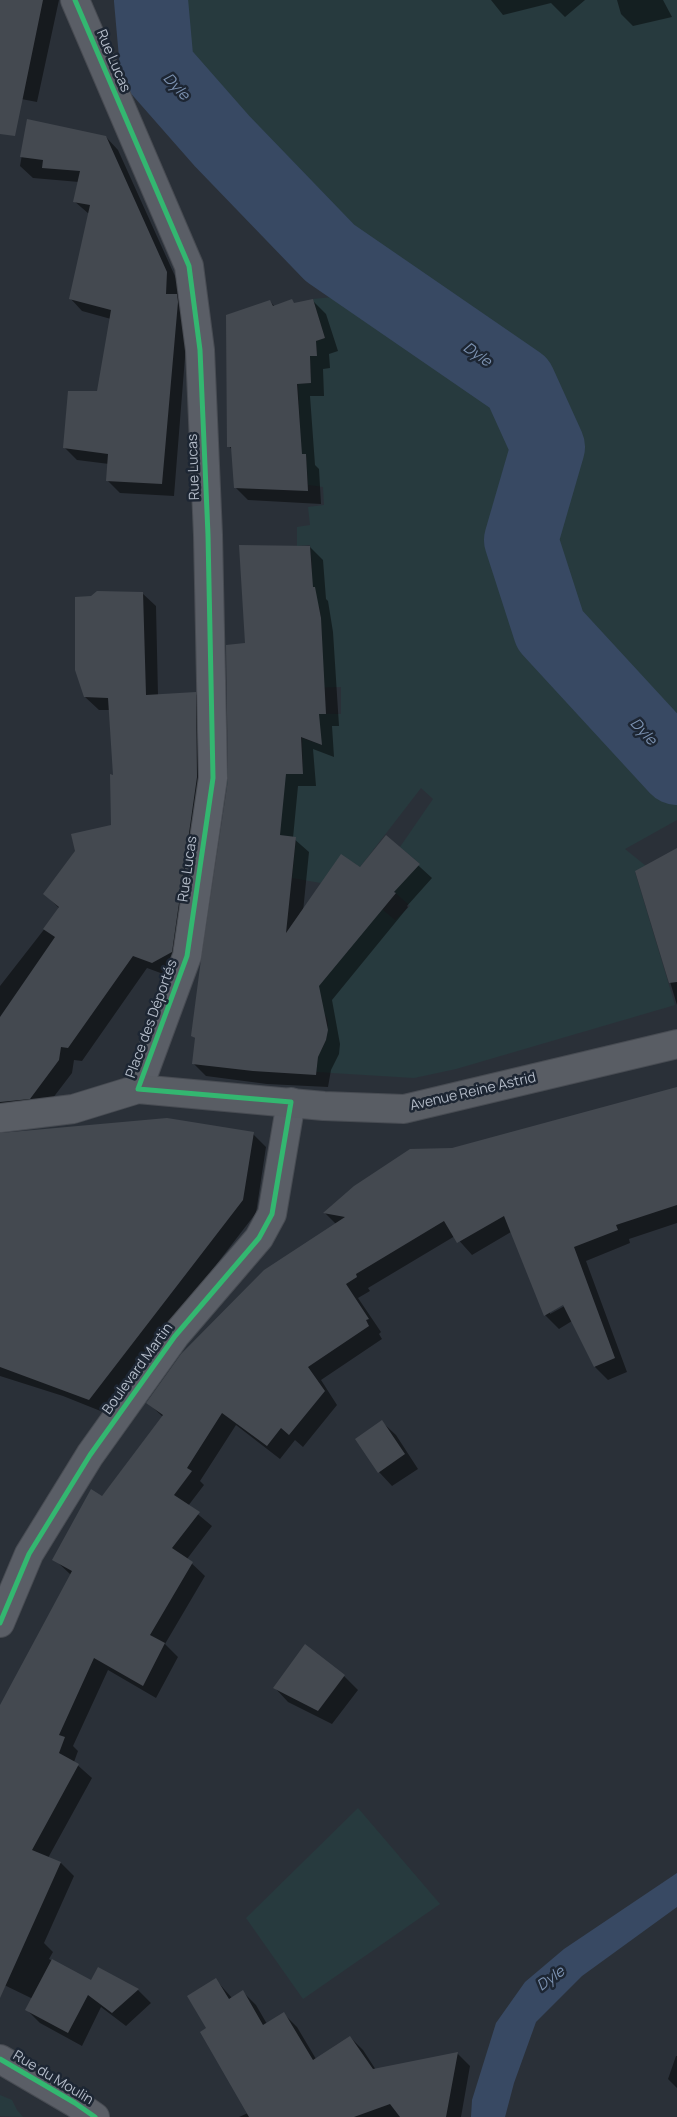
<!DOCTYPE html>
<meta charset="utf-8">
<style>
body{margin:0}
canvas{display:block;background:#2a3038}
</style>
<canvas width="677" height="2117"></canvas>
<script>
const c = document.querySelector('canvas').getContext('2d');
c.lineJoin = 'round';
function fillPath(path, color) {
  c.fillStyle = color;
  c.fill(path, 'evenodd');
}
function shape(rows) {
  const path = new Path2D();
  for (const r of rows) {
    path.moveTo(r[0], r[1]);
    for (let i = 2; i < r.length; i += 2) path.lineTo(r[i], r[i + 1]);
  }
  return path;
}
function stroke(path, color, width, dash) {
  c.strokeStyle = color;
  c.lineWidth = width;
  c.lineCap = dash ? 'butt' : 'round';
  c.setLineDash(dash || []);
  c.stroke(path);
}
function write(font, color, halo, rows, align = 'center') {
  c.font = font + ' Manrope,sans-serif';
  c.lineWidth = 5;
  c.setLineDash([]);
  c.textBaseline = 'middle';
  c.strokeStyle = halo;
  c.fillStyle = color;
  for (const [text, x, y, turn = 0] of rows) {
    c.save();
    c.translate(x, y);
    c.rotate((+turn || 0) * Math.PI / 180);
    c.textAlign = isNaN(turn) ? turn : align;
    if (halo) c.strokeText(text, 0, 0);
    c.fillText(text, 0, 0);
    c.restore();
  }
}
const green = shape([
 [168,0,677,0,677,820,625,849,646,866,635,872,675,1005,456,1069,414,1078,316,1072,319,1050,322,1049,326,1040,328,1023,326,1016,299,1013,300,1001,350,949,318,925,349,881,395,920,410,906,392,890,420,864,400,847,433,799,421,788,360,867,341,855,321,883,292,878,296,838,280,835,261,794,225,790,226,768,279,766,280,774,303,774,302,738,322,745,304,713,341,714,341,687,286,689,321,618,319,606,316,606,309,587,312,567,310,545,297,546,297,527,310,525,308,507,324,505,323,487,308,485,306,455,295,455,300,428,298,384,311,383,310,356,317,355,316,341,325,338,313,299,353,295,320,267,268,146,174,63],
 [358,1808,440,1904,303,1999,246,1918],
 [0,2095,12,2100,17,2110,23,2117,0,2116]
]);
const water = shape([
 [677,1873,677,1907,582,1976,536,2022,514,2083,505,2117,471,2117,472,2100,496,2023,525,1982,564,1949]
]);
const shadow = shape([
 [0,0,59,0,37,102,0,95],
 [491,0,585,0,565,17,551,3,503,15],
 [617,0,663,0,672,17,633,26,621,14],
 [28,120,106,137,118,150,179,285,178,297,189,307,174,496,120,493,108,481,109,464,77,460,64,447,98,392,111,319,82,311,70,298,89,214,74,201,79,182,33,178,20,166],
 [270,301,275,307,313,301,326,314,338,351,329,354,330,368,323,369,324,396,310,396,315,465,319,469,321,504,248,500,235,487,232,450,229,446],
 [310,547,323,560,326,599,328,601,333,632,339,726,332,726,334,757,313,749,316,786,298,786,293,838,309,852,303,912,360,868,386,836,432,878,407,906,408,907,332,1000,340,1044,339,1054,331,1070,328,1087,267,1084,206,1076,193,1063,196,1039,192,1036,230,780,246,645],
 [142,593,156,606,158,695,195,693,208,706,185,965,166,975,147,968,82,1061,74,1060,72,1073,43,1111,0,1123,0,986,60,909,45,894,113,826,114,776,110,710,99,710,85,697],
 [677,850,677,1005,637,872],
 [677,1088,677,1223,629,1239,630,1243,586,1261,627,1372,608,1380,595,1367,572,1321,559,1329,545,1315,511,1232,472,1255,455,1236,368,1288,370,1291,358,1298,381,1332,379,1334,382,1339,321,1380,337,1405,303,1447,295,1440,280,1459,236,1425,200,1481,204,1485,188,1506,212,1526,187,1559,205,1576,165,1644,178,1657,156,1698,108,1670,73,1746,78,1751,74,1762,92,1778,48,1858,61,1863,74,1876,44,1943,53,1952,49,1959,92,1982,98,1969,138,1990,151,2003,126,2026,101,2007,82,2046,40,2023,27,2010,33,1999,0,1983,0,1709,71,1575,54,1559,163,1417,148,1403,336,1224,325,1213,453,1149],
 [568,1301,570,1303,550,1314,550,1311],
 [167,1119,253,1134,266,1147,256,1213,103,1412,63,1396,0,1376,0,1134],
 [382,1422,396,1435,418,1469,392,1486,379,1472],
 [305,1646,344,1676,358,1690,332,1724,288,1702,275,1688],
 [216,1980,232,1998,243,1992,256,2005,267,2024,284,2014,297,2027,316,2059,350,2037,363,2050,376,2070,457,2053,470,2066,461,2117,239,2117,248,2113,208,2028],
 [676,2056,677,2056,677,2088,668,2079]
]);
const river = shape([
 [151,0,157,67,222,141,330,253,519,383,548,447,521,540,550,630,677,768]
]);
const building = shape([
 [0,0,43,0,15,136,0,134],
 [27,119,106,136,167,272,166,294,177,294,178,302,162,484,106,481,108,454,63,448,68,391,97,391,111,310,69,299,90,205,73,202,80,171,42,168,43,160,20,157],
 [292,299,294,303,313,299,325,338,316,341,317,356,310,356,311,383,297,384,302,454,306,454,308,491,234,488,231,447,227,447,226,315,270,300,273,306],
 [239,545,310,546,313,587,315,587,321,618,326,714,319,714,322,745,301,737,303,774,286,774,280,835,296,837,286,933,341,854,360,867,386,835,420,864,394,892,396,893,319,986,328,1030,326,1040,318,1057,316,1075,253,1071,192,1064,195,1038,191,1036,200,967,228,780,226,645,245,643],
 [97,591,143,592,146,695,196,692,197,777,172,952,152,963,133,956,68,1048,61,1047,59,1060,30,1099,0,1102,0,1017,55,937,43,929,59,907,43,894,75,851,71,834,111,825,110,774,113,775,108,698,84,697,75,670,75,597,91,596],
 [677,848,677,982,669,983,635,871],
 [677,1087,677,1205,616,1225,618,1230,574,1247,615,1358,594,1367,563,1305,544,1316,504,1216,457,1243,444,1221,356,1274,357,1277,346,1284,369,1319,366,1320,369,1326,308,1367,325,1391,289,1435,281,1428,267,1446,222,1413,187,1468,192,1471,174,1495,200,1512,172,1548,193,1562,150,1635,165,1643,143,1686,94,1658,59,1735,65,1737,59,1753,79,1764,32,1850,61,1862,0,1998,0,1705,72,1571,52,1560,91,1489,102,1496,163,1415,146,1403,181,1354,264,1270,345,1217,323,1213,354,1186,410,1149,452,1148],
 [167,1118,254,1132,243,1200,89,1400,0,1367,0,1133],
 [382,1420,405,1454,378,1473,355,1439],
 [305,1644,345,1675,318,1711,273,1688],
 [52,1959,91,1980,98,1967,139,1989,112,2013,88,1995,68,2033,25,2010],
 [216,1978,229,1999,243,1990,263,2025,284,2012,313,2060,350,2036,373,2069,458,2052,446,2117,400,2117,390,2104,354,2117,249,2117,200,2032,206,2028,187,1996]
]);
const street = shape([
 [75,0,189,266,200,350,208,535,213,778,187,956,138,1089],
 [0,1623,29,1554,90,1455,175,1336,259,1238,272,1214,291,1102],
 [0,2059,75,2103,95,2117]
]);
const secondary = shape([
 [0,1118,73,1109,138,1089,324,1106,404,1109,677,1044]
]);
const cycleway = shape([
 [0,1623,29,1554,90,1455,175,1336,259,1238,272,1214,291,1102,138,1089,187,956,213,778,208,535,200,350,189,266,75,0],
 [0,2059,75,2103,95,2117]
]);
const streetNames = [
 ["Rue Lucas",113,61,67],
 ["Rue Lucas",194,467,-92],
 ["Rue Lucas",188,869,-82],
 ["Place des Déportés",152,1019,-70],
 ["Avenue Reine Astrid",473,1092,-13],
 ["Boulevard Martin",138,1369,-54],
 ["Rue du Moulin",53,2078,31]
];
const waterNames = [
 ["Dyle",176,87,47],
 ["Dyle",477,355,35],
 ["Dyle",643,732,47],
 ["Dyle",551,1979,-36]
];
fillPath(green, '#273a3e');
fillPath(water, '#384963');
fillPath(shadow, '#0007');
stroke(river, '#384963', 74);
fillPath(building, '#444950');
stroke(street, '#484c53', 30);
stroke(secondary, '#484c53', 30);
stroke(street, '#5a5e66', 28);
stroke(secondary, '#595d64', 28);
stroke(cycleway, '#33b770', 5);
write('14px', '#b4bcc9', '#1d2633', streetNames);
write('italic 15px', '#7c92b1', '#1d2633', waterNames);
</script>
